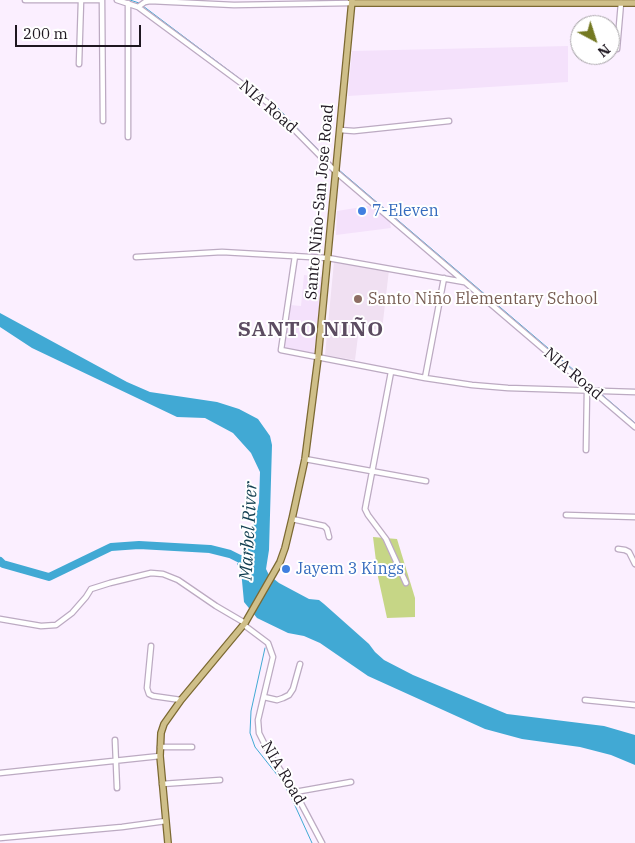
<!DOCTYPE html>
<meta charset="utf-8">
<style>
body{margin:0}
#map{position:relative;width:635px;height:843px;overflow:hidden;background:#fbefff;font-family:"IBM Plex Serif",serif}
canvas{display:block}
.north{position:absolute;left:570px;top:15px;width:50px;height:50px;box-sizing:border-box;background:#fff;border:1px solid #a5a2a6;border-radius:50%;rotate:140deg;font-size:14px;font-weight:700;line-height:20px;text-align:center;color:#1e1720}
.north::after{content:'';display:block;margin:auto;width:18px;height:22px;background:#747922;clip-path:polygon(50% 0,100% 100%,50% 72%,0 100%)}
.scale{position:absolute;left:15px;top:25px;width:126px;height:22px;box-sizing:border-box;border:2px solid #1e1720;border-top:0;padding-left:6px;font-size:15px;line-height:18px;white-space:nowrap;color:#1e1720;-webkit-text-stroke:4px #fff;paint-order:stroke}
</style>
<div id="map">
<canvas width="635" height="843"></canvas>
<div class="north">N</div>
<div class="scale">200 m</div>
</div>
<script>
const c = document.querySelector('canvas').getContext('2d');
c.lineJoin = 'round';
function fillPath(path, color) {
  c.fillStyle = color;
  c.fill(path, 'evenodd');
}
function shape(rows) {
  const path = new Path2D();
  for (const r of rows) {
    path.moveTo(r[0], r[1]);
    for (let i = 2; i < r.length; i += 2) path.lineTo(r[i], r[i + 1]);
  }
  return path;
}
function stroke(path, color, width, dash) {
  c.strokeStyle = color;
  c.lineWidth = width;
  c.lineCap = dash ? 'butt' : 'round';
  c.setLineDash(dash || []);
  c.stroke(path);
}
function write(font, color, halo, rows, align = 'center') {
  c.font = font + ' "IBM Plex Serif",serif';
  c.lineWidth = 4;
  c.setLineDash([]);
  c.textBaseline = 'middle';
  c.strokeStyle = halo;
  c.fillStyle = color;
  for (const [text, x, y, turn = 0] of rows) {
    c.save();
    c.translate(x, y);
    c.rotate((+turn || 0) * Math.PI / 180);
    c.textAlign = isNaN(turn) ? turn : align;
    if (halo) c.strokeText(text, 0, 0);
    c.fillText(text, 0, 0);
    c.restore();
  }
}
const built = shape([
 [568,46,568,82,348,96,352,51],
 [374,205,389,218,391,228,336,235,337,211],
 [304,275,322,277,315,355,284,348,290,305,301,306]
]);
const education = shape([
 [334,262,389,270,382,330,359,328,355,360,325,355]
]);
const green = shape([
 [373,537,397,539,415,598,415,617,387,618,378,577]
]);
const water = shape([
 [0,313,127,382,150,392,217,402,239,409,258,419,270,436,272,445,269,550,266,569,269,575,279,583,309,599,319,600,324,604,369,644,375,652,384,660,413,675,507,714,604,726,635,735,635,765,611,755,580,747,522,739,485,729,368,676,320,643,304,636,288,633,257,618,244,602,241,570,237,564,247,551,259,503,260,472,251,453,233,433,205,418,177,417,32,348,0,327]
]);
const stream = shape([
 [130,0,139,3],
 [143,6,276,106,331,163],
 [339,170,589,383],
 [600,393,635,423],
 [265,648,251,711,250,733,255,747,282,781,292,799,312,843]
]);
const river = shape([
 [0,561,3,564,49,577,111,547,139,545,210,549,230,554,248,563]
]);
const minor = shape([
 [25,0,101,0],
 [102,0,103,121],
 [117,0,138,7,268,103,336,172,635,427],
 [128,3,128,137],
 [138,7,145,2,150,1,234,5,352,3],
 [617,49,621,3],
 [79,64,81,1],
 [340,130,354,131,449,121],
 [295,256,281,350,425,378,472,385,508,388,635,392],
 [136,257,222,252,328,258,464,282],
 [391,372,365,509,368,515,386,539,406,583],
 [425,378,444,278],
 [586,450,587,390],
 [305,459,426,481],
 [566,515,635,517],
 [292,519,324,526,327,529,329,537],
 [618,549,625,550,629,552,635,564],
 [0,619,41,626,56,625,72,613,86,597,91,589,110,583,151,573,163,574,178,580,216,606,245,623],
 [244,625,268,643,273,657,258,720,259,733,269,753,295,792,322,843],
 [151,646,147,688,149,694,153,696,181,700],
 [264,697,277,700,283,698,289,695,293,689,300,664],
 [585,700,635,705],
 [115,740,117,788],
 [160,747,192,747],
 [0,773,160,756],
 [162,784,220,780],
 [295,792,351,782],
 [0,838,122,827,166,821]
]);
const major = shape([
 [352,3,635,3],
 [168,843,160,756,161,733,164,724,181,700,245,623,280,562,285,548,292,519,305,459,318,358,352,0]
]);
const markers = [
 [362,211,5,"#3f7fe0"],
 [358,299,5,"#8d6e63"],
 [286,569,5,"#3f7fe0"]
];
const streetNames = [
 ["NIA Road",268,107,41],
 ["Santo Niño-San Jose Road",320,202,-85],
 ["NIA Road",573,374,40],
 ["NIA Road",283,773,59]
];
const shopNames = [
 ["7-Eleven",372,211],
 ["Jayem 3 Kings",296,569]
];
const educationNames = [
 ["Santo Niño Elementary School",368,299]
];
const waterNames = [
 ["Marbel River",249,531,-87]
];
const districtNames = [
 ["SANTO NIÑO",311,330]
];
fillPath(built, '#f4e1fb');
fillPath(education, '#f0e0f2');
fillPath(green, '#c6d686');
fillPath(water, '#41a9d4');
stroke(stream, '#41a9d4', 1);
stroke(river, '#41a9d4', 8);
stroke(minor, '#bcaac2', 7);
stroke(major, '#7c6932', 8);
stroke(minor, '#fff', 4.5);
stroke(major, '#cfbf89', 5.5);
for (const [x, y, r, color] of markers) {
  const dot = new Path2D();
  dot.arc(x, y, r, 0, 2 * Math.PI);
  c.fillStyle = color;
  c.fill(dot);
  stroke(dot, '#fff', 2);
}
write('16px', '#1e1720', '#fff', streetNames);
write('16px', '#366cbe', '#fff', shopNames, 'left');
write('16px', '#785e54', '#fff', educationNames, 'left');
write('italic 18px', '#123e51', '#fff', waterNames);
c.letterSpacing = '1px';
write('bold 21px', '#5c4c61', '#fff', districtNames);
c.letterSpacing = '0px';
</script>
